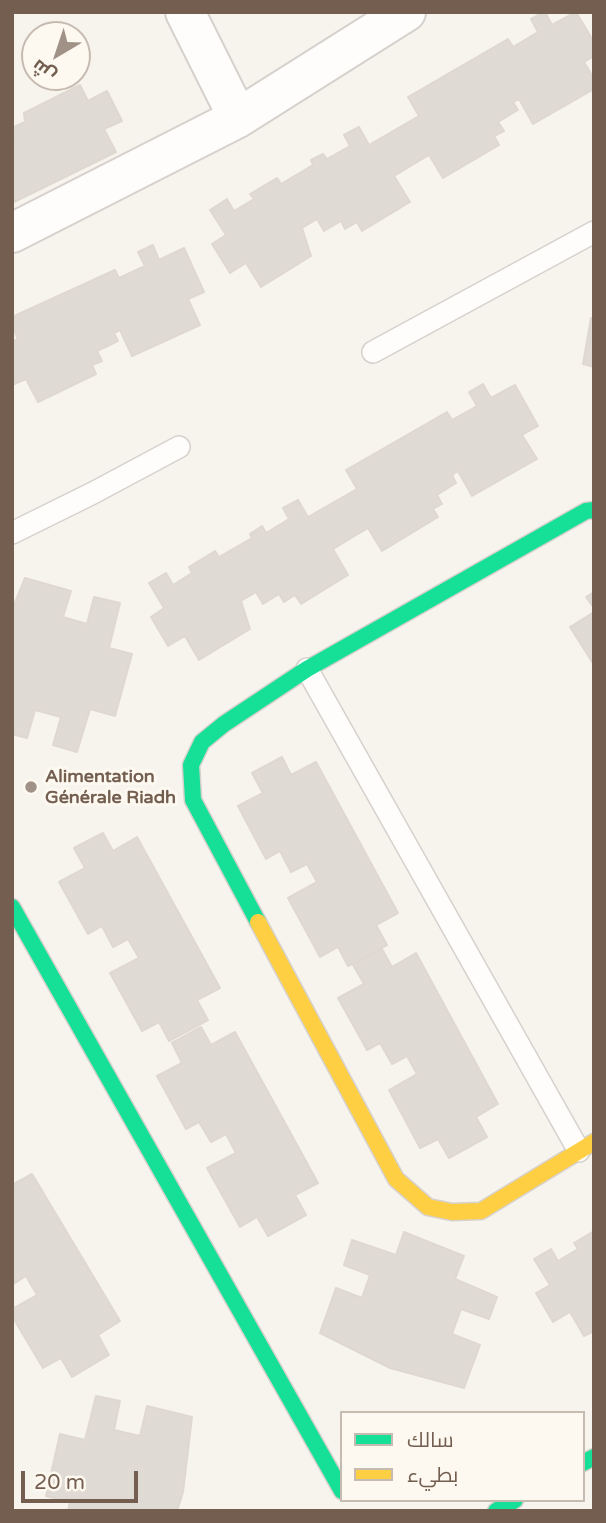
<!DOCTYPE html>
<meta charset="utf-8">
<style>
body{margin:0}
#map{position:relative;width:606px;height:1523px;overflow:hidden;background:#f7f4ee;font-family:"Varela Round",Cairo,sans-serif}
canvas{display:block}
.frame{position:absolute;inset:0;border:14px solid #735e50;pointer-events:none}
.legend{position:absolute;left:340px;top:1411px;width:245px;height:91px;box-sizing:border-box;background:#fdf9f0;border:2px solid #c6bbb0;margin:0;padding:9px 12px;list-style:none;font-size:21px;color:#735e50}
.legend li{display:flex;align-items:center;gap:14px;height:35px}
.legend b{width:35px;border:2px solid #c6bbb0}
.north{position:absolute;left:21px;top:21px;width:70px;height:70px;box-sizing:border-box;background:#fdf9f0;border:2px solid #c6bbb0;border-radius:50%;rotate:219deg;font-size:19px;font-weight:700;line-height:28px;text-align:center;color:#735e50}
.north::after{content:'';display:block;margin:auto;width:24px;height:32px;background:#a19287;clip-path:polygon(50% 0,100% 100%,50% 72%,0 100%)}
.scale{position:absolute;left:21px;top:1471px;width:117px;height:32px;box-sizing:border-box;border:4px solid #735e50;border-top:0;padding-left:9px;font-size:21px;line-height:24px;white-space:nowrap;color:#735e50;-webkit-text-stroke:5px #fdf9f0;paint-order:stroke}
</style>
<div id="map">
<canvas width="606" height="1523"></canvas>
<div class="frame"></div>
<ul class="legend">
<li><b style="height:9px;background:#16e098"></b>سالك</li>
<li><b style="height:9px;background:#ffcf43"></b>بطيء</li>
</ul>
<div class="north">ش</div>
<div class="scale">20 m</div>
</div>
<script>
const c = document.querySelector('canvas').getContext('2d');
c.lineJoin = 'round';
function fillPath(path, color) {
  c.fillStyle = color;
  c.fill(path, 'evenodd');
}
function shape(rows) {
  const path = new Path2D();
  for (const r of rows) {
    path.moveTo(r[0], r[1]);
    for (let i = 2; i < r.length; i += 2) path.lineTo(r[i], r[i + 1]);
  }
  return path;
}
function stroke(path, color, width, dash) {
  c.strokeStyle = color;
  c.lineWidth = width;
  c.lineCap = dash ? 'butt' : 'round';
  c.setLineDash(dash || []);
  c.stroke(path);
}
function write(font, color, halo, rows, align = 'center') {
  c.font = font + ' "Varela Round",sans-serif';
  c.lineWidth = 6;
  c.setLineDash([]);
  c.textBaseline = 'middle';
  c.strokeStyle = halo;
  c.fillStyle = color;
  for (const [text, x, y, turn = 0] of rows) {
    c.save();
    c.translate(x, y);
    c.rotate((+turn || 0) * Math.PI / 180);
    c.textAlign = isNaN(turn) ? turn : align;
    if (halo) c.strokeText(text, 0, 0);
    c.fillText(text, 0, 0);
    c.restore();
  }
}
const building = shape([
 [543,12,545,12,552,25,576,12,594,42,594,56,584,62,594,79,594,89,533,124,519,99,513,102,518,110,498,122,504,131,494,136,499,145,443,178,429,155,394,176,410,202,362,231,357,222,345,229,341,221,324,231,317,219,302,228,311,256,261,287,246,263,230,273,212,244,226,235,210,210,227,199,234,211,254,199,250,194,277,178,281,184,313,165,311,160,323,154,327,159,350,146,344,135,359,127,369,145,419,116,408,97,508,39,513,47,538,32,531,19,543,12],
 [80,85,88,101,107,91,122,121,104,129,116,152,12,203,12,143,16,141,12,135,12,128,25,122,24,113,80,85],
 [153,245,159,260,184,248,204,292,188,299,200,325,132,356,120,330,114,333,118,341,97,351,102,361,92,365,96,374,38,402,26,379,12,385,12,342,18,339,12,326,12,317,115,270,119,278,145,266,138,252,153,245],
 [591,318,594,318,594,367,583,364,591,318],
 [483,384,491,398,515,385,538,426,522,435,537,459,472,496,458,471,452,475,456,483,437,495,442,504,433,509,438,517,382,551,368,528,333,549,348,575,301,604,295,595,284,602,279,594,263,604,256,592,241,601,250,629,199,660,185,636,168,646,151,617,164,608,149,583,166,573,173,585,192,573,189,567,215,551,219,557,252,538,250,534,262,526,266,533,289,519,283,508,298,500,308,517,357,489,346,470,447,412,452,420,477,406,469,392,483,384],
 [25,578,71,591,63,617,87,624,94,597,120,603,109,648,132,654,115,716,90,709,77,752,53,745,61,717,35,710,27,738,12,734,12,610,25,578],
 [594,592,594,608,586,597,594,592],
 [594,612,594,665,570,627,594,612],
 [282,757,291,775,316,762,398,913,376,925,387,945,348,966,338,947,320,957,288,898,317,882,307,864,291,872,280,851,266,859,238,806,263,793,252,773,282,757],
 [103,833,113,851,137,837,220,988,197,1000,208,1020,169,1041,159,1022,142,1031,110,973,139,958,128,939,113,947,102,926,88,934,59,882,85,868,74,848,103,833],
 [382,949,392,967,416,953,498,1104,476,1117,487,1137,449,1158,438,1139,420,1148,389,1090,417,1074,407,1056,392,1064,380,1043,367,1050,338,998,364,984,353,965,382,949],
 [201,1027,211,1045,235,1032,318,1183,295,1195,306,1215,268,1236,257,1217,240,1227,207,1168,236,1153,226,1134,211,1142,199,1122,186,1129,157,1076,182,1063,172,1043,201,1027],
 [32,1174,120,1321,98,1335,109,1355,72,1377,61,1358,43,1368,12,1316,12,1309,37,1295,26,1276,12,1285,12,1185,32,1174],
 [594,1231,594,1331,584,1336,570,1312,553,1322,536,1293,550,1285,534,1259,551,1249,558,1261,578,1249,574,1243,594,1231],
 [404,1232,464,1256,455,1279,497,1297,489,1319,461,1309,452,1334,480,1345,464,1388,390,1368,320,1333,336,1288,362,1298,370,1275,344,1265,352,1240,396,1255,404,1232],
 [96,1396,120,1401,114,1430,140,1436,147,1406,192,1417,183,1492,177,1511,68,1511,70,1502,46,1496,60,1434,85,1440,96,1396]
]);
const lane = shape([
 [373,352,594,232],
 [12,533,93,493,179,447],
 [307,669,579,1151]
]);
const street = shape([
 [185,12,238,118],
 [12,233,238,118,406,12]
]);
const fast = shape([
 [12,907,342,1491],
 [258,922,193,800,191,765,202,742,224,724,307,669,586,511,594,510],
 [583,1463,594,1457],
 [496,1511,515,1500]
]);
const slow = shape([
 [258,922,396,1179,428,1207,452,1212,481,1211,594,1142]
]);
const markers = [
 [31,787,7,"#a19287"]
];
const poiNames = [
 ["Alimentation",45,777],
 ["Générale Riadh",45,798]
];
fillPath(building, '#e0dad4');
stroke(building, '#dfd8d1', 2);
stroke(lane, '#d6d1cc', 24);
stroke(street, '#d6d1cc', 42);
stroke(fast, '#d7d1cc', 19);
stroke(slow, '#d7d1cc', 19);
stroke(lane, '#fefdfc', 21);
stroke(street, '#fefdfc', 38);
stroke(fast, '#16e098', 16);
stroke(slow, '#ffcf43', 16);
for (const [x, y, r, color] of markers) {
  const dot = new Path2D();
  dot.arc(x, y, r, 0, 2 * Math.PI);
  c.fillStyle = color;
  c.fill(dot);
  stroke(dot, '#fdf9f0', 2.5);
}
write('bold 18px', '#735e50', '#fdf9f0', poiNames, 'left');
</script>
